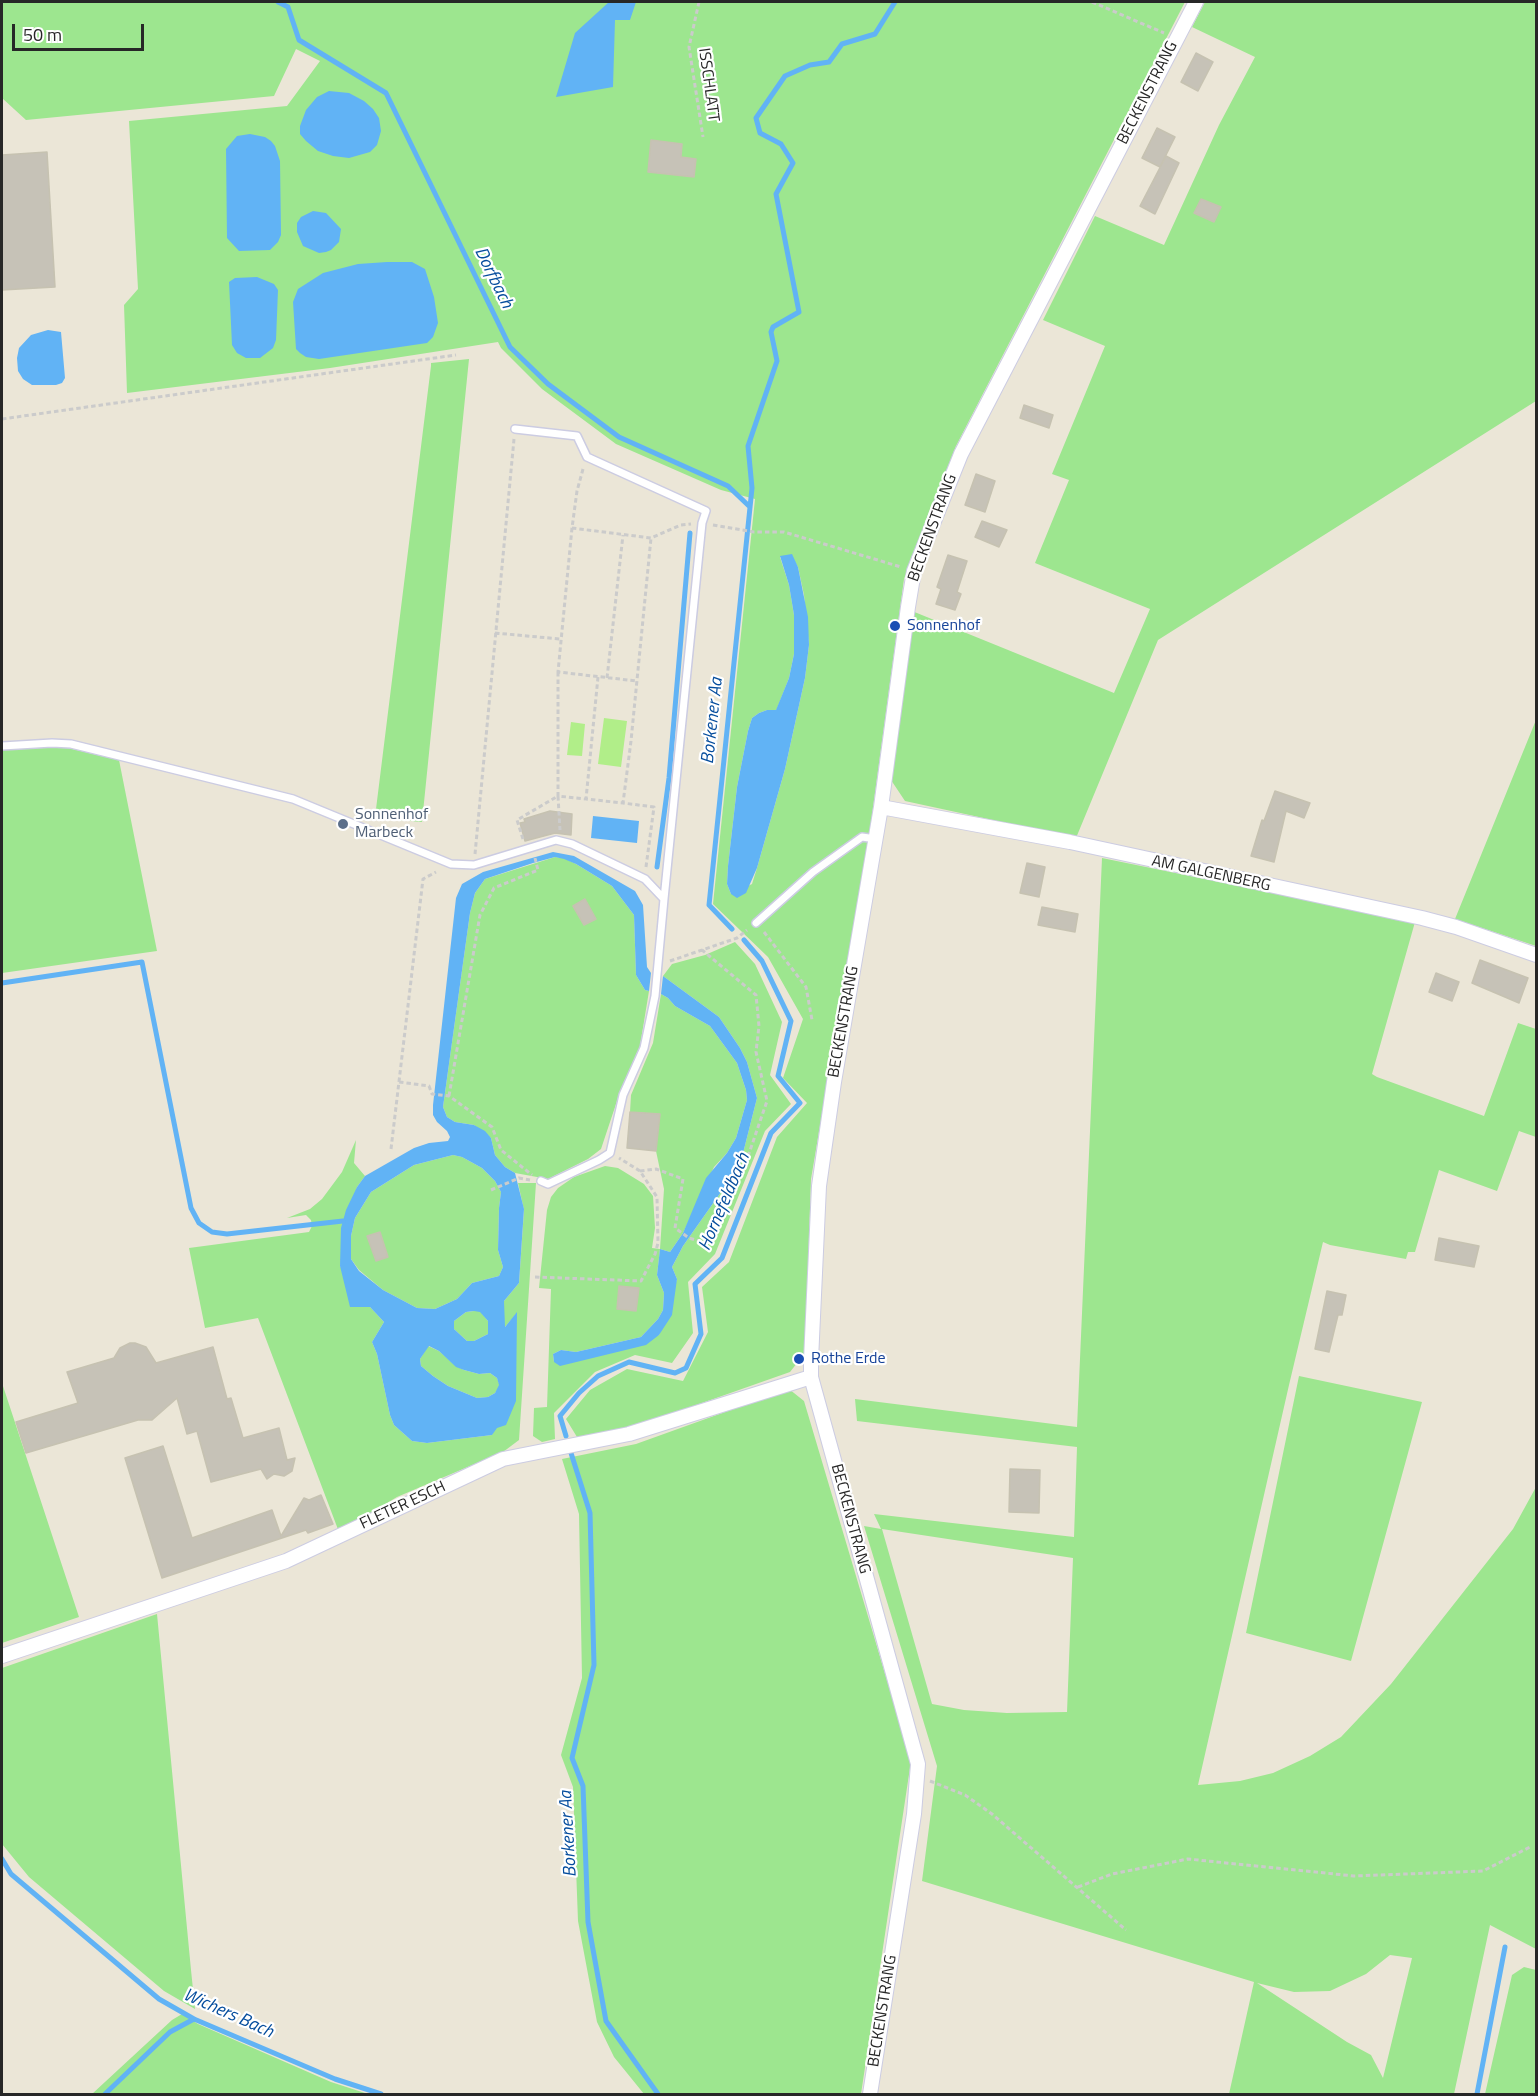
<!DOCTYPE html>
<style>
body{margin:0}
#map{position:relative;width:1538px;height:2096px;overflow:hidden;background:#ebe6d7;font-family:"Titillium Web",sans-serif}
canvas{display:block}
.frame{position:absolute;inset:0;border:3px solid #272727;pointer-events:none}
.scale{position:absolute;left:12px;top:24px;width:132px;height:27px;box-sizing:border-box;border:3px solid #272727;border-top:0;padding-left:8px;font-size:18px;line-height:21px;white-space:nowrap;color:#272727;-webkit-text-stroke:4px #fff;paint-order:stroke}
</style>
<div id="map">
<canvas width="1538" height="2096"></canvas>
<div class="frame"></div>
<div class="scale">50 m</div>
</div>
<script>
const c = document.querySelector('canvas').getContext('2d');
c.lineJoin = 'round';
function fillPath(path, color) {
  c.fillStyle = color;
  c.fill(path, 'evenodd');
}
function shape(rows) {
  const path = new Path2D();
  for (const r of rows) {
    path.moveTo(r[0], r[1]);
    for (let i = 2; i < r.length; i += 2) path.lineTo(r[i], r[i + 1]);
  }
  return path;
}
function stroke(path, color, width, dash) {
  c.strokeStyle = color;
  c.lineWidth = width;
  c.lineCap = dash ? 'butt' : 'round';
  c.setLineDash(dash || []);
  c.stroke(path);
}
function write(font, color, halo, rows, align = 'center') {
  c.font = font + ' "Titillium Web",sans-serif';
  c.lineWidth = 4.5;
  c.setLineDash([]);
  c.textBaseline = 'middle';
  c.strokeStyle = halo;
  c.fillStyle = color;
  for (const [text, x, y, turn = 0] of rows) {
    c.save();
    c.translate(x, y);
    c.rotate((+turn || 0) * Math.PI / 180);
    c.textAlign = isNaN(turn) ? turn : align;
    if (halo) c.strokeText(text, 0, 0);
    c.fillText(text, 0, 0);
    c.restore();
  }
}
const green = shape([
 [2,2,1185,2,956,446,904,579,870,830,811,1179,805,1353,790,1372,631,1428,577,1437,566,1419,590,1390,627,1369,683,1381,708,1332,702,1287,729,1262,777,1137,807,1103,783,1078,803,1019,768,957,713,904,755,499,721,490,616,444,542,389,501,348,498,342,330,368,127,393,124,305,138,289,129,121,287,106,320,61,296,49,274,96,26,120,2,98],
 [791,555,798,567,804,595,809,645,805,678,785,769,757,868,752,884,731,894,727,884,728,866,737,787,748,731,752,718,759,713,767,710,776,711,789,678,794,654,794,615,789,585,780,557],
 [1205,2,1536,2,1536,401,1158,640,1076,838,905,801,891,780,912,611,1114,693,1150,609,1035,563,1069,480,1052,474,1105,346,1043,320,1095,216,1164,245,1219,125,1255,57,1192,27],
 [469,359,422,822,399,820,376,809,431,366,431,363],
 [1536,720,1536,946,1455,919],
 [35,747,64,747,119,760,157,951,2,973,2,750],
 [555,857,564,858,576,864,612,886,634,915,636,975,645,990,649,991,640,1046,620,1092,601,1149,588,1159,548,1179,515,1173,505,1167,495,1155,491,1138,474,1125,455,1122,447,1117,443,1107,470,913,475,893,485,879],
 [1102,858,1415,922,1372,1074,1377,1077,1484,1116,1518,1023,1536,1029,1536,1137,1519,1131,1497,1191,1439,1170,1415,1252,1408,1252,1406,1259,1330,1245,1323,1242,1289,1385,1198,1785,1240,1781,1273,1773,1310,1756,1341,1737,1391,1684,1513,1529,1536,1487,1536,1949,1490,1925,1454,2094,1229,2094,1254,1982,922,1881,937,1766,864,1526,881,1529,874,1514,1074,1537,1077,1447,857,1421,855,1399,1077,1427],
 [882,1529,1073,1558,1067,1712,1007,1713,964,1710,932,1704],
 [1390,1955,1412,1958,1383,2078,1371,2055,1347,2042,1257,1983,1294,1992,1330,1991,1366,1974],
 [735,942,755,964,782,1022,770,1075,791,1104,765,1131,715,1254,688,1282,693,1333,672,1363,635,1355,595,1372,554,1413,555,1439,542,1442,533,1436,534,1408,547,1407,551,1289,539,1288,547,1210,551,1197,558,1188,574,1177,605,1166,618,1168,644,1184,653,1196,655,1228,652,1248,660,1249,664,1189,656,1151,659,1115,630,1112,631,1095,653,1043,661,994,668,998,675,1006,710,1026,737,1063,746,1090,747,1100,736,1138,727,1153,714,1167,683,1233,670,1252,660,1249,657,1275,664,1293,663,1310,658,1319,641,1337,576,1352,561,1350,553,1354,554,1362,659,1335,677,1279,672,1267,683,1246,740,1165,757,1098,747,1062,740,1048,719,1017,663,976,672,964,705,955],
 [356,1140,354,1163,365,1176,357,1187,340,1266,370,1307,384,1322,372,1342,377,1354,390,1415,394,1425,412,1441,427,1443,492,1435,517,1313,504,1328,504,1301,519,1283,524,1210,518,1183,536,1183,519,1440,503,1452,397,1497,339,1532,258,1318,205,1328,189,1248,309,1232,312,1226,311,1220,306,1215,287,1218,310,1209,322,1199,342,1172],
 [453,1155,462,1157,482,1168,495,1181,501,1192,499,1208,498,1250,503,1267,499,1276,472,1283,457,1299,435,1309,417,1308,383,1290,359,1270,351,1259,351,1236,355,1218,371,1192,414,1165],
 [474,1311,480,1311,488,1321,488,1334,474,1341,467,1341,454,1329,454,1321,466,1312],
 [428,1346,439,1351,456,1366,464,1370,479,1374,490,1373,497,1378,500,1386,495,1393,488,1397,477,1398,448,1386,433,1376,421,1366,420,1359],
 [1299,1376,1422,1402,1351,1661,1246,1633],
 [2,1383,79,1617,2,1643],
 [789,1389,804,1401,911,1761,861,2094,644,2094,614,2057,597,2022,578,1921,573,1787,561,1755,582,1678,579,1514,562,1459,636,1444],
 [157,1614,191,1970,195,2009,164,1991,29,1877,2,1844,2,1668],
 [1524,1967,1536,1970,1536,2094,1485,2094,1512,1975],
 [182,2014,198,2024,331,2082,368,2094,92,2094,172,2020]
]);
const pitch = shape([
 [604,718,627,721,621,767,598,764],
 [571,722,585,724,582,756,567,755]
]);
const water = shape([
 [609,2,636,2,630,20,615,20,613,87,556,97,575,33],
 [329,91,349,93,364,101,373,109,379,118,381,131,377,145,370,152,349,158,333,156,318,151,306,141,300,134,300,126,306,110,317,97],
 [250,134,265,137,271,141,275,146,280,161,281,235,278,242,270,250,239,251,227,238,226,149,237,136],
 [313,211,326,213,341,229,339,242,331,250,326,252,319,253,303,246,297,232,297,223,301,217],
 [387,262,412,262,425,269,434,297,438,323,433,337,427,343,319,359,306,357,300,353,296,349,293,302,298,289,323,273,358,264],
 [257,277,274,284,278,290,276,340,273,348,260,358,246,358,237,353,232,345,229,282,235,278],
 [48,330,61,332,65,378,62,383,56,385,32,385,23,379,18,371,17,358,19,348,31,335],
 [792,554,798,567,808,617,809,645,805,678,785,769,757,868,746,893,737,898,731,894,727,884,728,866,737,787,748,731,752,718,759,713,767,710,776,710,789,678,794,654,794,615,789,585,780,556],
 [593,816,639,821,637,843,591,838],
 [553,852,574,856,635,891,643,905,647,967,651,973,649,991,645,990,636,975,634,915,612,886,576,864,564,859,555,857,533,863,485,879,475,893,470,913,443,1107,447,1117,455,1122,474,1125,485,1131,491,1138,495,1155,505,1167,515,1173,524,1209,519,1283,504,1301,505,1327,517,1312,516,1401,506,1425,497,1428,492,1435,427,1443,412,1441,394,1425,390,1415,377,1354,372,1342,384,1322,370,1307,350,1307,340,1266,341,1228,346,1210,357,1187,365,1176,414,1148,429,1143,448,1141,450,1137,447,1131,437,1122,433,1115,433,1105,456,898,462,884,483,872],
 [453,1155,462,1157,482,1168,495,1181,501,1192,499,1208,498,1250,503,1267,499,1276,472,1283,457,1299,435,1309,417,1308,383,1290,359,1271,351,1259,351,1236,355,1218,371,1192,414,1165],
 [474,1311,480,1312,488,1321,488,1334,474,1341,467,1341,454,1329,454,1321,466,1312],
 [429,1346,439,1351,456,1367,464,1370,479,1374,490,1373,497,1378,499,1385,495,1393,488,1397,477,1398,448,1386,433,1376,421,1366,420,1359],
 [663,976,719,1017,740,1048,747,1062,757,1098,740,1165,683,1246,672,1267,677,1279,672,1315,659,1335,646,1345,560,1366,554,1362,553,1354,561,1350,576,1352,641,1337,658,1319,663,1310,664,1293,657,1275,660,1249,670,1252,683,1233,706,1178,727,1153,736,1138,747,1100,746,1090,737,1063,710,1026,675,1006,668,998,661,994]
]);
const stream = shape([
 [278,2,288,7,299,40,386,93,510,347,548,384,619,437,728,486,750,507],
 [657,867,669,778,690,533],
 [732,929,709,905,752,488,748,446,777,361,771,332,773,327,799,312,776,194,793,163,781,144,760,133,756,118,785,76,810,65,829,62,842,44,875,34,895,2],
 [2,983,142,962,191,1208,199,1223,212,1232,227,1234,343,1221],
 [566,1436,560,1416,579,1393,598,1376,629,1362,675,1373,686,1368,701,1334,695,1284,722,1258,771,1133,800,1103,778,1076,791,1021,762,961,744,940],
 [571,1453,590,1513,594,1665,572,1758,583,1786,588,1922,606,2021,658,2094],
 [2,1859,11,1874,159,1999,194,2019,335,2079,381,2094],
 [105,2094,170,2032,194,2019],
 [1477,2094,1505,1947]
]);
const building = shape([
 [1196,53,1213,62,1198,91,1181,82,1196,53],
 [1157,128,1175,137,1160,167,1142,158,1157,128],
 [651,140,682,144,681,157,696,159,694,177,648,172,651,140],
 [47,152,55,287,2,290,2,155,47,152],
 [1166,156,1179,163,1155,214,1140,206,1166,156],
 [1201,199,1221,207,1214,222,1194,213,1201,199],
 [1024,405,1053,415,1049,428,1020,418,1024,405],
 [976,474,995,481,985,512,965,505,976,474],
 [982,521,1007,530,999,547,975,537,982,521],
 [948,555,967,561,957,592,961,594,955,610,936,604,941,589,937,587,948,555],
 [1275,791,1310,803,1304,818,1286,811,1274,862,1251,856,1262,820,1264,821,1275,791],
 [550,811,572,814,571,835,555,833,525,841,520,823,525,822,524,819,550,811],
 [1027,863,1045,867,1039,897,1020,893,1027,863],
 [585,899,596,919,584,925,573,906,585,899],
 [1042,907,1078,914,1075,932,1038,925,1042,907],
 [1480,960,1528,978,1519,1003,1472,983,1480,960],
 [1436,973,1459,982,1452,1001,1429,992,1436,973],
 [630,1112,660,1114,656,1151,627,1148,630,1112],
 [380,1232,388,1257,376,1261,367,1236,380,1232],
 [1439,1238,1479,1246,1474,1267,1435,1260,1439,1238],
 [619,1286,639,1288,636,1311,617,1309,619,1286],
 [1327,1291,1346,1295,1342,1315,1338,1315,1329,1352,1315,1349,1327,1291],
 [130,1343,135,1343,146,1347,156,1363,213,1347,227,1399,231,1398,243,1438,279,1428,287,1460,295,1458,292,1471,284,1476,274,1474,267,1479,261,1469,211,1482,197,1431,187,1434,177,1398,152,1420,138,1420,26,1453,16,1422,78,1403,67,1372,114,1358,120,1348,130,1343],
 [163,1446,192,1538,272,1510,281,1536,304,1498,309,1500,321,1495,333,1524,308,1533,306,1530,162,1578,125,1458,163,1446],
 [1010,1469,1040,1470,1039,1513,1009,1512,1010,1469]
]);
const path = shape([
 [699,2,689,47,703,137],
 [1092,2,1164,33],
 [2,419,456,355],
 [583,469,577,491,572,528,651,538,681,525,691,524],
 [713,525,754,532,784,532,901,567],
 [572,528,558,672,637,681],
 [495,633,560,639],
 [558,672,558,796,585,799],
 [598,677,586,799,623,803],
 [607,678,623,535],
 [523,839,517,820,558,796,560,830],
 [475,854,514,439],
 [646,867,654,807,623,803,631,741,651,538],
 [764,932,806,987,812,1020],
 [670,961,737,938,747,930],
 [399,1082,429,1086,432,1094,449,1096,492,1127,501,1150,532,1175],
 [449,1096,480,915,494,888,538,870,535,858],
 [391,1149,423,879,436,872],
 [640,1171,656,1169,683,1179,675,1228,689,1238,703,1242,712,1237,745,1165,767,1101,756,1052,759,1026,756,995,702,950],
 [491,1190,519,1178,530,1180],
 [535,1277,641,1281,655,1254,658,1243,657,1197,640,1171,619,1158],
 [930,1781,965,1795,992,1814,1126,1930],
 [1078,1887,1112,1874,1188,1859,1354,1876,1483,1871,1530,1847]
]);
const service = shape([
 [2,746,52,743,71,744,293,799,451,864,474,865,556,840,572,844,645,879,664,899,702,523,706,511,587,457,577,436,515,429],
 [756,923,813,872,862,837,876,839],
 [541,1181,548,1184,599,1160,610,1153,623,1095,644,1048,655,996,664,899]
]);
const minor = shape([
 [881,807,1070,842,1422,918,1456,927,1536,955],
 [2,1656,286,1561,503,1459,629,1434,811,1377],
 [870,2094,914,1814,918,1764,811,1377,811,1360,819,1186,834,1082,881,807,908,607,914,571,961,454,1196,2]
]);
const markers = [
 [895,626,6,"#1a4fb4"],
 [343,824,6,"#5c6f8a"],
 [799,1359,6,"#1a4fb4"]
];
const streetNames = [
 ["ISSCHLATT",708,85,82],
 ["BECKENSTRANG",1148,93,-63],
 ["BECKENSTRANG",933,528,-70],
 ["AM GALGENBERG",1211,874,12],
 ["BECKENSTRANG",844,1022,-80],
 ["FLETER ESCH",403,1506,-25],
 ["BECKENSTRANG",850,1519,75],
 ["BECKENSTRANG",883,2011,-81]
];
const transitNames = [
 ["Sonnenhof",907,626],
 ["Rothe Erde",811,1359]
];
const serviceNames = [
 ["Sonnenhof",355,815],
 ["Marbeck",355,833]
];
const waterNames = [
 ["Dorfbach",493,278,64],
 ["Borkener Aa",713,721,-84],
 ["Hornefeldbach",725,1202,-67],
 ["Borkener Aa",569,1834,-93],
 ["Wichers Bach",228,2014,24]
];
fillPath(green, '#9de68f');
fillPath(pitch, '#b1ee89');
fillPath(water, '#61b3f5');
stroke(stream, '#61b3f5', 5);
fillPath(building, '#c6c2b7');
stroke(building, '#c6c2b1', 1.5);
stroke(service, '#cccce2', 10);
stroke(minor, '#cccce2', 16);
stroke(path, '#cbcbcb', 3, [4.5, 3]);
stroke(service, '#fff', 7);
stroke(minor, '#fff', 14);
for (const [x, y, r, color] of markers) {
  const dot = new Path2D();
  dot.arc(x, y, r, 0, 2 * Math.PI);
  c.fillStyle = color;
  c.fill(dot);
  stroke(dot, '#fff', 2);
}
write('16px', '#272727', '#fff', streetNames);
write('16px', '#164399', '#fff', transitNames, 'left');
write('16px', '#4e5e75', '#fff', serviceNames, 'left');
write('italic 18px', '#054d9d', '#fff', waterNames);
</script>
